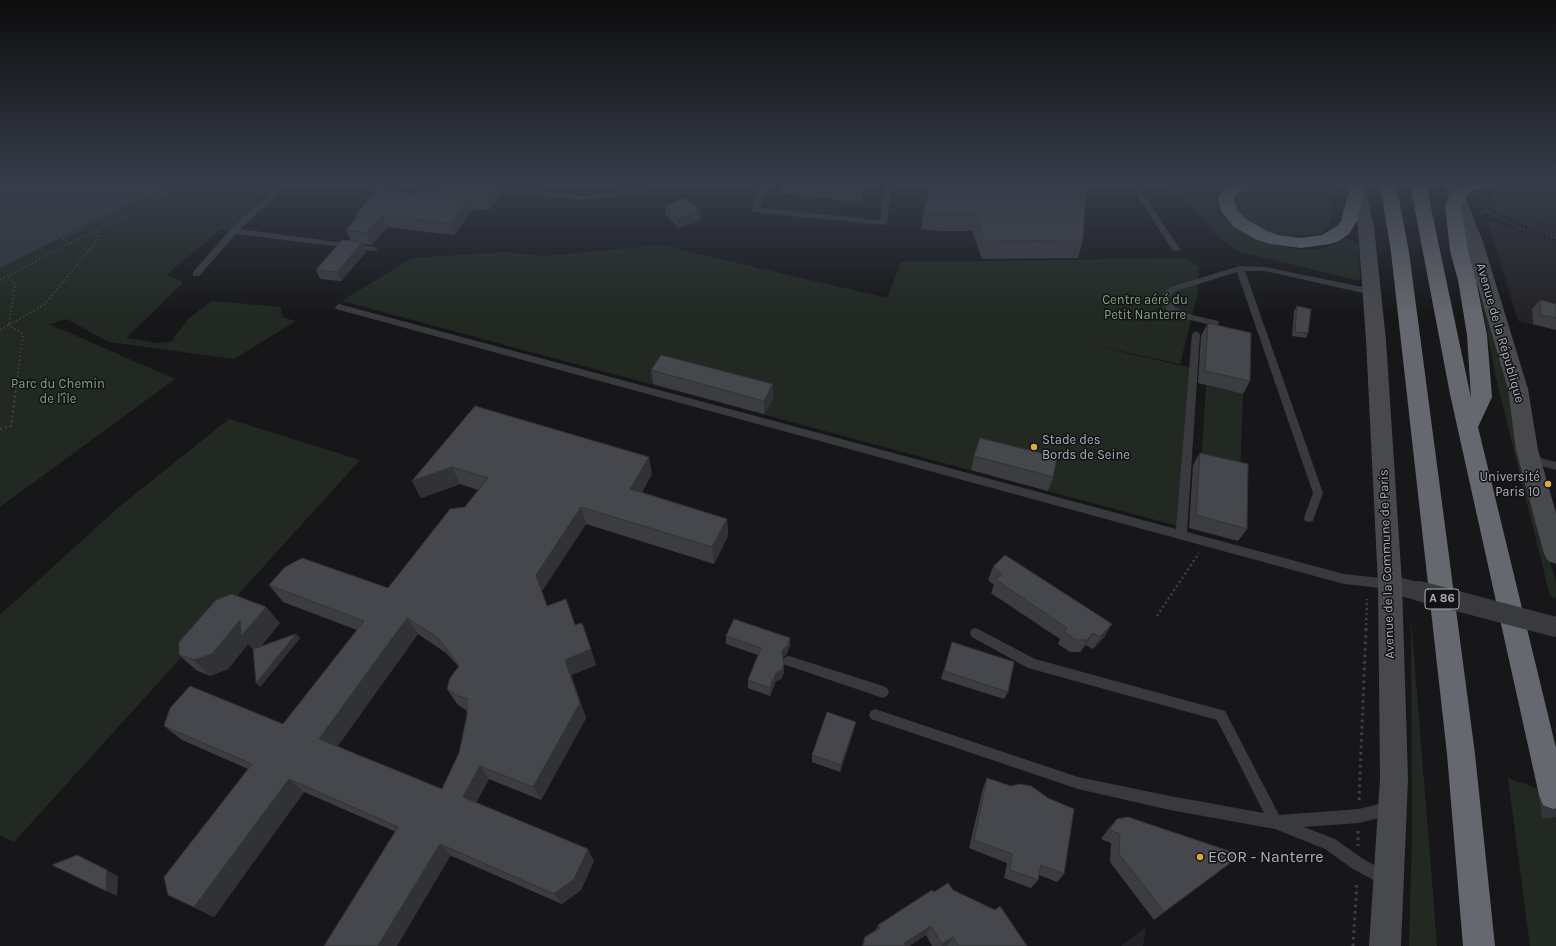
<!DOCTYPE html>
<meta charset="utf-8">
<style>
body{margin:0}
canvas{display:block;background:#171719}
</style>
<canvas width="1556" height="946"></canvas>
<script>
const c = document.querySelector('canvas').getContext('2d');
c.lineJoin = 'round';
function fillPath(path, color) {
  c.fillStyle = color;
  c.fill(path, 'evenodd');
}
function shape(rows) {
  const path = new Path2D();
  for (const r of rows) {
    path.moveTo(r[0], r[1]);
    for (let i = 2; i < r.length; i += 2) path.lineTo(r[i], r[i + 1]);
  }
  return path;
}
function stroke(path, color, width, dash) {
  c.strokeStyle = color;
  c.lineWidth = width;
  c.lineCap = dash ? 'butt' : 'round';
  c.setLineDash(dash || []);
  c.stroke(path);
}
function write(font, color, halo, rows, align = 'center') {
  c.font = font + ' Karla,sans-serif';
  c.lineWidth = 3;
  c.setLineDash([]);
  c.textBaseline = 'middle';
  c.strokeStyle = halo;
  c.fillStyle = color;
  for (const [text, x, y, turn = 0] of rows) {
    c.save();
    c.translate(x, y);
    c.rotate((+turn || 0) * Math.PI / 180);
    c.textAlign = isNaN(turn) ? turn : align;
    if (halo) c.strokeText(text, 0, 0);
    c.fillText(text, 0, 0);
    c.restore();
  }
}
const built = shape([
 [1518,184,1556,184,1556,239,1492,211,1492,191],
 [1488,221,1556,241,1556,330,1518,321],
 [1146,927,1143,946,1121,946]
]);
const green = shape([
 [160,184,266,184,268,188,266,193,259,203,233,230,220,230,166,275,182,281,183,283,126,338,158,343,171,342,188,319,211,301,281,307,281,313,284,318,296,321,234,359,109,342,67,319,49,324,175,379,0,507,0,266],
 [1162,184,1224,184,1215,195,1217,207,1222,216,1238,229,1272,244,1296,249,1312,250,1327,248,1347,238,1359,244,1360,281,1237,251,1219,237,1201,216,1184,200],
 [1289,184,1334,184,1329,227,1318,234,1286,236,1268,232,1247,221,1237,208,1235,198,1242,189,1262,185],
 [1528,186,1534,202,1556,199,1556,225,1496,211,1492,204,1505,201,1506,187],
 [660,245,887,298,901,262,1186,258,1199,267,1198,292,1180,364,1076,341,1191,368,1178,526,342,301,412,258,504,252,545,256],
 [1478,285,1506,368,1515,438,1556,582,1556,598,1550,596,1496,378],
 [1206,385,1243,394,1240,477,1201,467],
 [229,419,360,460,14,842,0,835,0,615,119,507],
 [1411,619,1429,843,1437,946,1409,946,1412,835],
 [1508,778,1556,795,1556,946,1530,946]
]);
const water = shape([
 [0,184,168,184,0,268]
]);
const highwayTunnel = shape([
 [1553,795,1556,817]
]);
const pathFar2 = shape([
 [1486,210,1488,210,1487,197],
 [1480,213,1487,211,1519,228,1556,238],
 [70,244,63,239,170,184],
 [0,280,184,184],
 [0,330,9,325,15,284,8,276],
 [17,381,23,334,9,325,45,304,98,239,99,235,96,230]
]);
const pathFar1 = shape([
 [0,429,11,426,17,380],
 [1157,616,1199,553],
 [1366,630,1367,599]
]);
const path = shape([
 [1359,800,1366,629],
 [1358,831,1358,846],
 [1353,946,1357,881]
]);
const lane = shape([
 [271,184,278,184,278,190,275,197,240,229,374,247,378,249,374,251,236,234,199,276,193,276,193,272,231,229,268,196,271,184],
 [381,184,388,184,372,204,366,204,366,200,381,184],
 [657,184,669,184,665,186,611,197,584,200,487,190,483,188,487,186,584,196,611,193,657,184],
 [684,184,721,184,717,186,703,187,688,186,684,184],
 [760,184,768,184,760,208,880,220,885,184,892,184,887,223,883,225,753,212,752,210,760,184],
 [1130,184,1136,184,1180,249,1179,251,1173,251,1130,184],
 [1240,266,1265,267,1372,289,1376,292,1372,295,1265,271,1245,271,1323,493,1314,518,1313,521,1309,522,1305,521,1304,518,1313,493,1237,272,1176,291,1170,296,1169,301,1174,307,1188,314,1218,321,1219,323,1218,325,1215,326,1182,318,1168,311,1161,301,1163,293,1170,287,1240,266],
 [339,304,1176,529,1192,334,1196,331,1200,334,1187,532,1344,574,1390,579,1394,581,1396,584,1394,587,1390,589,1344,584,336,309,335,307,339,304],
 [1529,455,1556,462,1556,470,1526,462,1524,459,1526,456,1529,455],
 [976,628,1035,659,1225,711,1279,815,1359,809,1391,801,1396,803,1398,808,1396,813,1391,815,1359,823,1304,827,1335,839,1363,859,1391,874,1393,879,1391,884,1386,886,1381,884,1353,869,1325,849,1275,829,1170,810,1078,789,871,719,869,715,871,711,875,709,1078,777,1170,796,1264,813,1217,720,1028,668,972,637,970,633,972,629,976,628],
 [789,656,883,686,887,688,889,692,887,696,883,698,789,666,785,665,783,661,785,657,789,656]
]);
const street = shape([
 [1390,575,1427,584,1430,591,1427,598,1419,601,1382,591,1379,584,1382,577,1390,575]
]);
const secondary = shape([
 [1348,184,1364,184,1374,227,1386,340,1402,584,1408,779,1401,946,1369,946,1380,779,1378,584,1366,340,1358,227,1348,184],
 [1444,184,1460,184,1483,242,1528,389,1538,450,1556,513,1556,564,1548,561,1544,554,1516,450,1508,389,1465,242,1444,184]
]);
const highway = shape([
 [1232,184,1250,184,1248,187,1235,195,1234,199,1237,210,1246,219,1267,231,1278,235,1301,238,1322,235,1337,226,1341,221,1351,184,1363,184,1365,186,1357,221,1349,234,1339,241,1330,244,1301,248,1270,244,1255,239,1234,227,1221,211,1218,199,1222,190,1232,184],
 [1380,184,1396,184,1409,252,1475,754,1495,946,1463,946,1447,754,1391,252,1380,184],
 [1410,184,1426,184,1471,398,1467,335,1458,280,1450,251,1445,206,1449,197,1457,187,1465,184,1493,184,1491,187,1478,189,1469,193,1461,206,1468,251,1476,280,1487,335,1492,397,1478,427,1556,748,1556,808,1553,809,1543,805,1539,795,1450,394,1410,184]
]);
const streetBridge = shape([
 [1419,591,1556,627]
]);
const wall = shape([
 [443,184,499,184,501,193,489,210,474,209,454,235,388,227,371,245,363,244,366,252,341,281,320,279,316,270,351,241,346,230,356,218,355,215,414,194,436,192],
 [779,184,865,184,861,202,779,193],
 [931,184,1083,240,1078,258,982,259,972,231,938,231,921,229,924,211],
 [665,206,701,220,679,228,666,215],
 [1540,300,1556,304,1556,330,1533,324,1532,309],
 [1297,306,1308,333,1306,338,1292,336,1294,311],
 [1208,323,1250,381,1243,394,1198,383,1201,336],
 [651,370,773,398,764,414,653,384],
 [475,406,652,474,642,492,727,519,728,536,714,564,586,524,542,591,547,606,575,625,596,665,571,675,586,718,541,800,489,779,476,802,594,861,581,890,562,904,304,792,214,917,168,895,248,769,182,740,164,726,283,724,357,630,283,602,269,585,388,588,465,507,478,490,460,484,421,498,412,481],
 [418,634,446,653,459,667,447,689,457,704,467,711,467,715,459,753,442,789,337,746],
 [1200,453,1247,529,1238,541,1189,528,1193,465],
 [974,456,1053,477,1048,491,971,470],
 [993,567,1105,636,1093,649,1086,645,1080,652,1070,652,1058,644,1060,639,991,593,994,585,988,580],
 [280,623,261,646,300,638,260,687,253,649,248,644,228,669,210,676,196,670,179,655],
 [726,636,790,638,790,646,786,655,784,656,783,658,784,672,781,679,776,681,770,696,748,688,748,680,758,655,726,644],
 [952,642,1008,692,1004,699,941,679],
 [854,729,840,772,812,762,812,755],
 [987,778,1064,874,1057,882,1039,875,1038,880,1031,888,1004,878,1007,863,969,848,983,788],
 [1117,819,1241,855,1154,920,1110,862,1111,843,1101,839,1109,828],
 [953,890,1027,946,932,946,926,935,909,946,862,946,865,937,876,930,878,925,934,892]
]);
const shadedWall = shape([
 [496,184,499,184,501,193,489,210,486,198],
 [863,184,865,184,861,202,862,188],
 [470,196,474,209,454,235,450,223],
 [700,210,701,220,679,228,678,219],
 [383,215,388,227,371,245,366,233],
 [362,242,366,252,341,281,337,272],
 [773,384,773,398,764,414,764,401],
 [649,457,652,474,634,506,630,489],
 [452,467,460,484,421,498,412,481],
 [581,507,586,524,542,591,553,622,547,606,536,575],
 [727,519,728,536,714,564,712,547],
 [266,607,280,623,256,652,248,644,228,669,210,676,194,660,240,620],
 [407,618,418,634,333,753,319,739],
 [1112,624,1105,636,1093,649,1100,637],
 [1093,633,1086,645,1080,652,1087,640],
 [296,634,300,638,260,687,256,683],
 [790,638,790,646,786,655,784,656,782,660,782,652],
 [591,649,596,665,571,675,586,718,541,800,533,787,565,660],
 [784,664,784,672,781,679,776,681,770,696,770,688,776,673],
 [856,722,854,729,840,772,841,765],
 [480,766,489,779,473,809,463,797],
 [289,779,304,792,214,917,194,907],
 [440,844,451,855,397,946,378,946],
 [588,849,594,861,581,890,562,904,554,894],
 [77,855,118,876,117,896,106,891],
 [931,926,926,935,909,946,903,946,904,943],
 [953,937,947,946,941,946,942,944]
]);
const building = shape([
 [443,184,496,184,486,198,470,196,450,223,383,215,366,233,346,230,359,216,355,215,379,190,414,194,417,190,436,192,443,184],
 [818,184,863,184,862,188,818,184],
 [931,184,1086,184,1083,240,985,241,976,213,941,213,924,211,931,184],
 [686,198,700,210,678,219,665,206,686,198],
 [342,240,362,242,337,272,316,270,342,240],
 [1540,300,1556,304,1556,318,1541,315,1540,300],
 [1297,306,1311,309,1308,333,1295,332,1297,306],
 [1208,323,1251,333,1250,381,1205,371,1208,323],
 [661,355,773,384,764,401,651,370,661,355],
 [475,406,649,457,630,489,727,519,712,547,581,507,536,575,547,606,566,599,575,625,582,623,591,649,565,660,580,703,533,787,480,766,463,797,588,849,574,879,554,894,440,844,378,946,324,946,398,827,289,779,194,907,168,895,164,877,252,764,164,726,170,708,190,686,283,724,364,621,269,585,285,567,302,558,388,588,450,509,465,507,488,478,452,467,412,481,475,406],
 [407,618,437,637,447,649,459,666,450,678,447,689,457,696,467,698,467,715,459,753,442,789,319,739,407,618],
 [980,438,1057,457,1053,477,974,456,980,438],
 [1200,453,1248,464,1247,529,1196,515,1200,453],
 [1005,555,1112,624,1100,637,1093,633,1087,640,1076,640,1064,632,1067,628,996,580,1001,574,993,567,1005,555],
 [232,594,266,607,241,636,240,620,212,654,194,660,179,655,179,642,216,600,232,594],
 [734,619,790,638,787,647,784,648,782,652,784,664,781,671,776,673,770,688,748,680,761,648,726,636,734,619],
 [296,634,256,683,253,649,296,634],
 [952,642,1014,662,1008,692,944,671,952,642],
 [827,712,856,722,841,765,812,755,827,712],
 [987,778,1011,786,1020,784,1031,786,1048,798,1074,809,1064,874,1041,865,1038,880,1010,870,1012,854,974,840,987,778],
 [1128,817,1241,855,1164,912,1119,854,1120,834,1109,830,1117,819,1128,817],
 [77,855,107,870,106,891,52,865,77,855],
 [948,883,953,890,995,910,1000,906,1027,946,958,946,953,937,942,944,931,926,904,943,906,946,863,946,865,937,880,928,878,925,932,890,934,892,948,883]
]);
const markers = [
 [1034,447,4,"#e4a544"],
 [1548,484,4,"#e4a544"],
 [1200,857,4,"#e4a544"]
];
const shields = [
 [1442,599,34]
];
const shieldNames = [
 ["A 86",1442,599]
];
const parkNames = [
 ["Centre aéré du",1145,300],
 ["Petit Nanterre",1145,315],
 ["Parc du Chemin",58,384],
 ["de l'île",58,399]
];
const streetNames = [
 ["Avenue de la République",1500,333,74],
 ["Avenue de la Commune de Paris",1387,564,-92]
];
const poiNames = [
 ["Stade des",1042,440],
 ["Bords de Seine",1042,455],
 ["Université",1540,477,"right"],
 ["Paris 10",1540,492,"right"]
];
const nearPoinames = [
 ["ECOR - Nanterre",1208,857]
];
fillPath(built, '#232326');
fillPath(green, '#212922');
fillPath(water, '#30393e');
stroke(highwayTunnel, '#343539', 28, [28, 14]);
stroke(pathFar2, '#3e4044', 2, [1.5, 2.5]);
stroke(pathFar1, '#3e4044', 2.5, [2, 3]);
stroke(path, '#3e4044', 3, [2.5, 4]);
fillPath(lane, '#383a3e');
fillPath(street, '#383a3e');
fillPath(secondary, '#47494d');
fillPath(highway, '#65686e');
stroke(streetBridge, '#383a3e', 20);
fillPath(wall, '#3c3d41');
fillPath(shadedWall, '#313235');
fillPath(building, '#46474c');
stroke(building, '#313235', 1);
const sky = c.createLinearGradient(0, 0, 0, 316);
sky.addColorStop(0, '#0d0d0e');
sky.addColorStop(0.58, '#363c49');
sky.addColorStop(1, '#363c4900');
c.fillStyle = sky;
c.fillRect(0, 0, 1556, 316);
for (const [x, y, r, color] of markers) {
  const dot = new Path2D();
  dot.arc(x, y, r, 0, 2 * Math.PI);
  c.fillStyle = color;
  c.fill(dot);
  stroke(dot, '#121214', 1.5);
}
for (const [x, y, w] of shields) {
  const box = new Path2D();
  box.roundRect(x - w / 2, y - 10, w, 20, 3);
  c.fillStyle = '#121214';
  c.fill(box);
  stroke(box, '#aaafb8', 1);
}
write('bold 12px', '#aaafb8', null, shieldNames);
write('13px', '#83a183', '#121214', parkNames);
write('13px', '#aaafb8', '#121214', streetNames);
write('13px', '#aaafb8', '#121214', poiNames, 'left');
write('16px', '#aaafb8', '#121214', nearPoinames, 'left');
</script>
